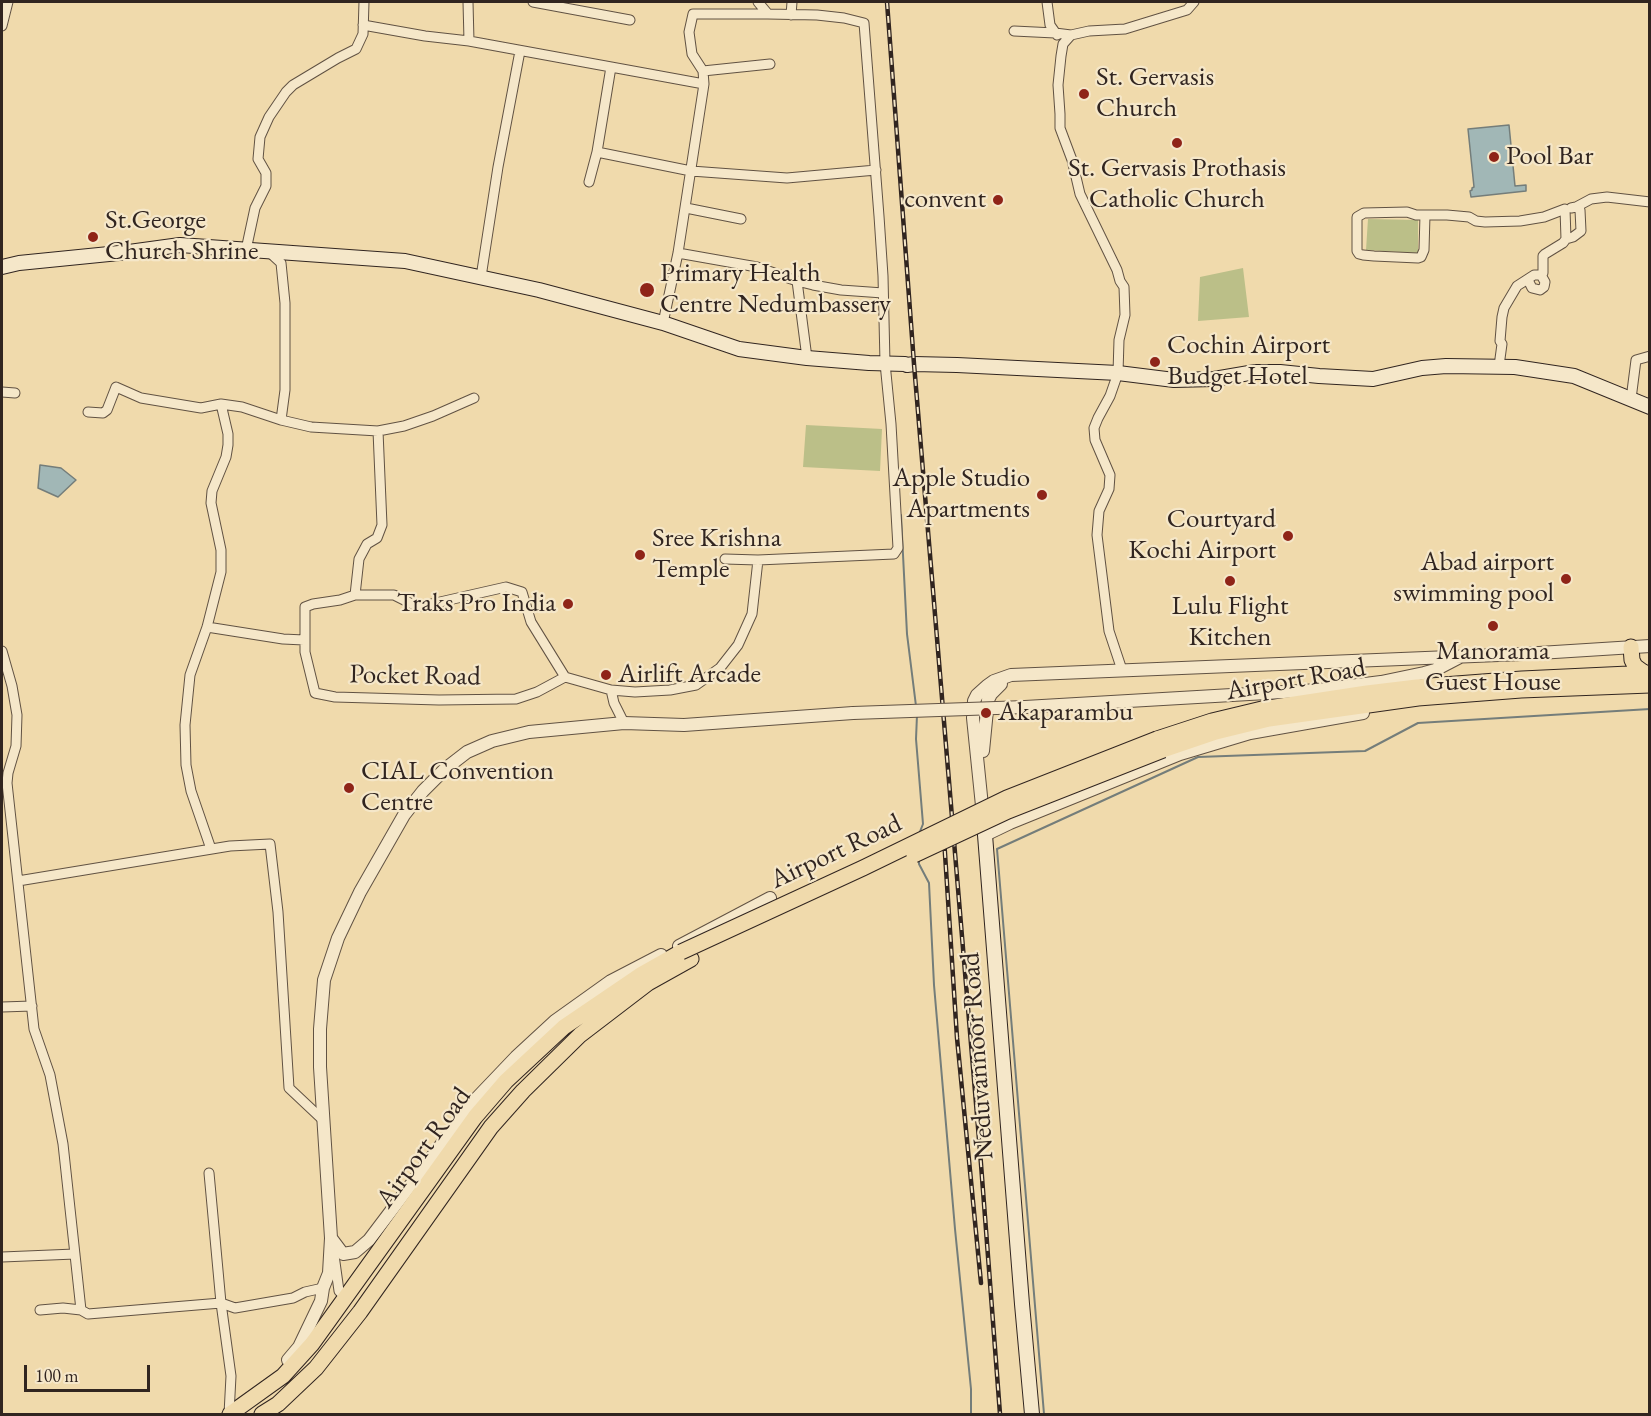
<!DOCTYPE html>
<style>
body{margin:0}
#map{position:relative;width:1651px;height:1416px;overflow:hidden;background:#f0daac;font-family:"EB Garamond",serif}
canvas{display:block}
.frame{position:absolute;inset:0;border:3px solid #312520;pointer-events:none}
.scale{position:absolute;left:24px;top:1365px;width:126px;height:27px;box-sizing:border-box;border:3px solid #312520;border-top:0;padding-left:8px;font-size:18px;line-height:21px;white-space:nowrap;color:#312520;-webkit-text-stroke:4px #f5e7c9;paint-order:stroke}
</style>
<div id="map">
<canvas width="1651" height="1416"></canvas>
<div class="frame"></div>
<div class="scale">100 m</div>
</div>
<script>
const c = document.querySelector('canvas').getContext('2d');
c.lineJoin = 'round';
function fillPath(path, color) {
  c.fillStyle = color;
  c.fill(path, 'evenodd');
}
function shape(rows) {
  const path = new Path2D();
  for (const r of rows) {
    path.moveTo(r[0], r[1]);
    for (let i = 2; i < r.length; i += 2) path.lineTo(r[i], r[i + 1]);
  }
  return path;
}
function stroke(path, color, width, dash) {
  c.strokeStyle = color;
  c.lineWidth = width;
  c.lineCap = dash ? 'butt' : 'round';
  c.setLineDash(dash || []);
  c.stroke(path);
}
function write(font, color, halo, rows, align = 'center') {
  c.font = font + ' "EB Garamond",serif';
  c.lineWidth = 4.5;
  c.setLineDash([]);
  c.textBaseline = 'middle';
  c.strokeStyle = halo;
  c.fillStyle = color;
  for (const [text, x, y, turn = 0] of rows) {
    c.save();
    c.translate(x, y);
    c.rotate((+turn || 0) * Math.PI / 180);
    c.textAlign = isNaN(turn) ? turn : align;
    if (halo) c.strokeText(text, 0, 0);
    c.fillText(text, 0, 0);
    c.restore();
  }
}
const green = shape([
 [1368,219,1418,220,1418,253,1366,250],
 [1243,268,1249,317,1198,321,1200,277],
 [806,425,882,429,880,471,803,467]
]);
const water = shape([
 [1509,125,1515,186,1526,185,1526,191,1471,197,1470,191,1472,190,1472,188,1474,187,1468,129,1509,125],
 [40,465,61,468,76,480,58,497,38,488,40,465]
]);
const stream = shape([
 [901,515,907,634,916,706],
 [917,715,916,739,923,824,919,834],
 [919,861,919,864,929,883,934,985,955,1229,971,1389,971,1414],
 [1044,1414,997,849,1198,757,1365,751,1418,723,1650,709]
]);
const minor = shape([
 [468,2,469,41,704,84],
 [533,2,630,20],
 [1047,2,1050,25,1057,35],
 [791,15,792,2],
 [363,25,425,36,469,41],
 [2,26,8,2],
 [1014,31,1055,33,1071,35],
 [703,71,770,64],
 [597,152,691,171,787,178,876,170],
 [589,182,597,152,611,67],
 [1576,207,1591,199,1607,197,1650,202],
 [686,208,741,219],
 [1425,215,1424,250,1421,257,1418,258,1374,256,1363,255,1359,254,1357,251,1357,217,1364,213,1407,212,1416,215,1447,215,1469,217,1476,221,1485,222,1520,221,1544,217,1565,209,1566,239,1563,243,1545,254,1543,256,1543,273,1541,275,1534,275,1517,286,1504,308,1502,317,1500,341,1502,344,1499,366],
 [1566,239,1573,237,1581,231,1580,210,1576,207,1571,208],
 [246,250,255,208,266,186,266,173,258,159,260,137,269,117,286,92,293,85,338,58,356,49,363,34,364,2],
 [268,251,281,263,285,303,285,390,281,420,311,427,378,431,382,525,377,538,367,544,359,559,355,595,394,595,418,607,506,587,522,592,531,622,565,677,611,690,614,703,624,723],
 [678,253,757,267,797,281,813,285,841,290,883,293],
 [481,277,498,167,520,51],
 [1528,280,1532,288,1540,290,1544,287,1545,282,1541,275],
 [797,281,807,358],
 [663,323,678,253,704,84,703,71,692,54,689,32,693,14,768,14,758,2],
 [2,392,15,393],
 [1631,399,1636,360,1650,356],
 [88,412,103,413,107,410,116,387,141,398,201,408,221,404,242,407,281,420],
 [378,431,404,426,433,416,474,398],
 [725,559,758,560,894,554,898,548,891,424,885,363,883,276,879,216,864,23,844,18,817,15,768,14],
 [355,595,340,600,313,604,305,607,305,652,315,693,335,697,439,700,516,699,537,692,565,677],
 [207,627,283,639,304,640],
 [2,651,12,686,17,715,16,746,8,773,7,783,34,1029,50,1075,63,1144,81,1310,88,1314,221,1303,235,1308,293,1298,305,1292,323,1288],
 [1122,670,1109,631,1097,535,1099,511,1109,489,1110,475,1095,440,1094,428,1098,418,1110,396,1118,373,1119,340,1125,315,1124,287,1120,281,1117,270,1080,194,1072,160,1060,128,1060,114,1058,85,1061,56,1063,44,1071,35,1089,31,1125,29,1187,10,1194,2],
 [611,690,635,692,670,690,696,685,720,668,738,645,752,614,758,560],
 [211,849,191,791,186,765,185,725,190,675,207,627,221,572,221,550,211,503,212,491,226,457,228,445,228,434,221,404],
 [18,881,230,846,270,844,278,912,289,1088,323,1120],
 [2,1007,32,1006],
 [209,1173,221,1303,231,1376,229,1414],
 [334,1255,339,1291,345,1297,348,1297],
 [2,1257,75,1254],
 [40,1310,63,1308,81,1310]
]);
const tertiary = shape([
 [1025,707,1318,690,1381,682,1424,673,1435,670,1460,657],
 [1363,713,1250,733,1180,754,1010,823,985,835,973,718,974,701,977,695,987,686,994,681,1011,675,1523,654,1650,646],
 [983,751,988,700,991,694,1001,684],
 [679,946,770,898],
 [331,1238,343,1254,355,1252,369,1240,475,1100,516,1057,555,1021,611,981,661,955],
 [288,1360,299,1347,321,1301,323,1288,329,1273,331,1238,320,1067,320,1029,324,980,338,938,360,892,404,815,423,791,445,769,467,752,492,741,529,732,624,723,684,725,853,713]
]);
const secondary = shape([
 [2,267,19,263,129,252,180,245,405,261,539,290,663,323,739,349,807,358,869,363,905,364,907,365,914,364,957,365,1118,373,1174,380,1214,379,1255,372,1280,372,1319,376,1373,379,1422,368,1446,366,1515,367,1574,376,1650,407],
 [985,835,1022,1304,1032,1414]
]);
const primary = shape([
 [1631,647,1632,660,1635,666,1646,674],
 [1157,739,1212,721,1262,709,1367,693,1417,687,1522,679,1650,673],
 [1163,750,1216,732,1269,719,1418,698,1521,690,1650,685],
 [230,1414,283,1376,312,1344,475,1117,506,1081,564,1027,642,974,681,952],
 [262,1414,278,1404,316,1368,360,1312,491,1127,523,1091,580,1035,648,983,691,959]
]);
const rail = shape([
 [887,2,914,364,980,1151,1000,1414],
 [943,823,957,1038,981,1283]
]);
const tertiaryBridge = shape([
 [853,713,1025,707]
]);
const primaryBridge = shape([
 [914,855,1008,811,1163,750],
 [681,952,863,868,1007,798,1157,739]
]);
const markers = [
 [1084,94,6,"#8f2418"],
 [1177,143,6,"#8f2418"],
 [1494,157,6,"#8f2418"],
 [998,200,6,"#8f2418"],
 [93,237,6,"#8f2418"],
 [647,290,8,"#8f2418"],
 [1155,362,6,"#8f2418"],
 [1042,495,6,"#8f2418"],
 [1288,536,6,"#8f2418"],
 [640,555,6,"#8f2418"],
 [1566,579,6,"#8f2418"],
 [1230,581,6,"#8f2418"],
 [568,604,6,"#8f2418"],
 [1493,626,6,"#8f2418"],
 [606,675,6,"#8f2418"],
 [986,713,6,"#8f2418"],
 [349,788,6,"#8f2418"]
];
const poiNames = [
 ["St. Gervasis",1096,78],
 ["Church",1096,109],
 ["Pool Bar",1506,157],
 ["St. Gervasis Prothasis",1177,169,"center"],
 ["Catholic Church",1177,200,"center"],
 ["convent",986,200,"right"],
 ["St.George",105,221],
 ["Church Shrine",105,252],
 ["Primary Health",660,274],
 ["Centre Nedumbassery",660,305],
 ["Cochin Airport",1167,346],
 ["Budget Hotel",1167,377],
 ["Apple Studio",1030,479,"right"],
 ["Apartments",1030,510,"right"],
 ["Courtyard",1276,520,"right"],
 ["Kochi Airport",1276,551,"right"],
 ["Sree Krishna",652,539],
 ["Temple",652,570],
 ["Abad airport",1554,563,"right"],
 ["swimming pool",1554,594,"right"],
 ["Traks Pro India",556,604,"right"],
 ["Lulu Flight",1230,607,"center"],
 ["Kitchen",1230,638,"center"],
 ["Manorama",1493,652,"center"],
 ["Guest House",1493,683,"center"],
 ["Airlift Arcade",618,675],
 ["Akaparambu",998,713],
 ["CIAL Convention",361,772],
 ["Centre",361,803]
];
const streetNames = [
 ["Pocket Road",415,676,1],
 ["Airport Road",1296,680,-10],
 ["Airport Road",836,852,-25],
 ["Neduvannoor Road",978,1056,-94],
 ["Airport Road",424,1148,-54]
];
fillPath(green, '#bbbf88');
fillPath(water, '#a1b7b6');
stroke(water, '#747d7a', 1.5);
stroke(stream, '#747d7a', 2);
stroke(minor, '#615243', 11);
stroke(tertiary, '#615243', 14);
stroke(secondary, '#312520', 16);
stroke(primary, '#312520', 17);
stroke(minor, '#f5e7c9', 9);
stroke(tertiary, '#f5e7c9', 12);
stroke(secondary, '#f5e7c9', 14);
stroke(primary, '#f0daac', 15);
stroke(rail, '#312520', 4.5);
stroke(rail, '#f5e7c9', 2, [7]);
stroke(tertiaryBridge, '#615243', 14, []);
stroke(primaryBridge, '#312520', 17, []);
stroke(tertiaryBridge, '#f5e7c9', 12);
stroke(primaryBridge, '#f0daac', 15);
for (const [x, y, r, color] of markers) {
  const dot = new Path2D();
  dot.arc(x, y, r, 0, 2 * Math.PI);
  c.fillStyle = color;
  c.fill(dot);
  stroke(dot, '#f5e7c9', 2);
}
write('27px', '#312520', '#f5e7c9', poiNames, 'left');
write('27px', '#312520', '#f5e7c9', streetNames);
</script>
